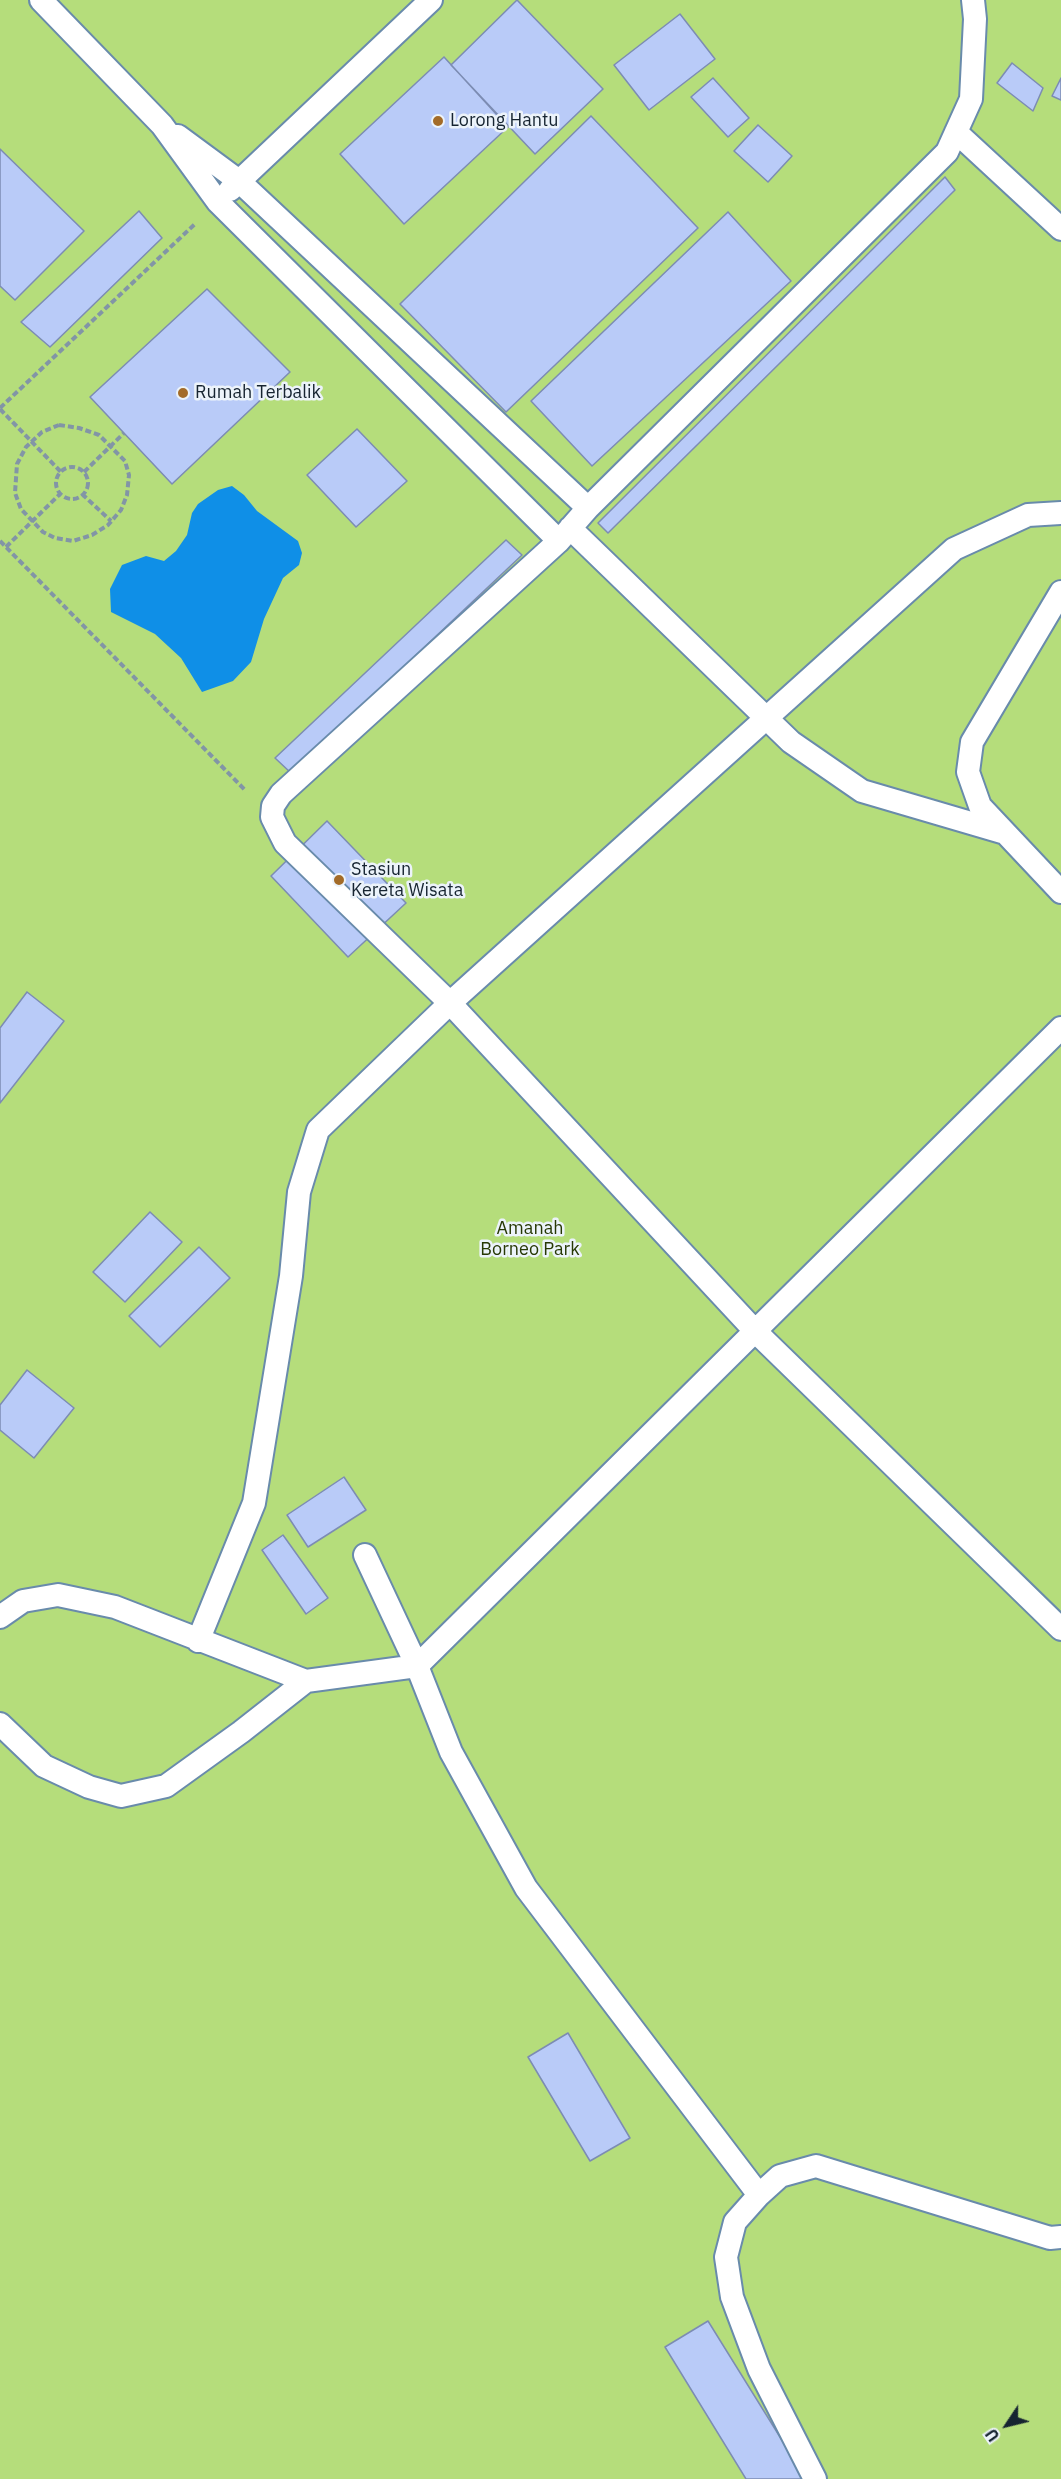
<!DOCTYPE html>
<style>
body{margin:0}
#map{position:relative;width:1061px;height:2479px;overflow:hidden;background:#d2e8fd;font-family:"IBM Plex Sans",sans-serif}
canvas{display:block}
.north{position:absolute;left:977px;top:2395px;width:60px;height:60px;-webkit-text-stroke:4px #ecf3fa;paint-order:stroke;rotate:235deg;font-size:16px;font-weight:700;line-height:24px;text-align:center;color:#162431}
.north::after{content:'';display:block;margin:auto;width:21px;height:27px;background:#162431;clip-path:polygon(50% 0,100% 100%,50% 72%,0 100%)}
</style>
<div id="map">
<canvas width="1061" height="2479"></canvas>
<div class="north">U</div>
</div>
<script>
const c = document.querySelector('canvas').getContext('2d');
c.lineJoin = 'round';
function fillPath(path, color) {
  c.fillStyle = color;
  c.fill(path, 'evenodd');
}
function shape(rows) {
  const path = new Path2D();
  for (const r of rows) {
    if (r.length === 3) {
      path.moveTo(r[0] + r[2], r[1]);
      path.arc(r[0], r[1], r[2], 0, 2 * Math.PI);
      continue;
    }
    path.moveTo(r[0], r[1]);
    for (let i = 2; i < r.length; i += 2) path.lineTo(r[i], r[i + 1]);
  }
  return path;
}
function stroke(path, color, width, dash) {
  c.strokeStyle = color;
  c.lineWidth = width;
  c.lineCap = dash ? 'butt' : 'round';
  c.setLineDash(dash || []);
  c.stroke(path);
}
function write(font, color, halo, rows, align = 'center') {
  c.font = font + ' "IBM Plex Sans",sans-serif';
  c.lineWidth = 5;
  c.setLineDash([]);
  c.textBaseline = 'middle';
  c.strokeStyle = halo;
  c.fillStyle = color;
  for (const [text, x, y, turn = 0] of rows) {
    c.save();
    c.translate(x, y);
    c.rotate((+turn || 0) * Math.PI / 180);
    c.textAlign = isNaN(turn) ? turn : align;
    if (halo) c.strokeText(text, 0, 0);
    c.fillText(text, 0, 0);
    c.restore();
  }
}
const green = shape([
 [0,0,1061,0,1061,2479,0,2479]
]);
const water = shape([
 [232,486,244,495,257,511,298,541,302,553,299,565,283,578,264,619,251,662,233,681,202,692,181,658,155,634,111,612,110,589,122,565,146,556,164,561,176,551,187,535,192,513,198,504,218,490]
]);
const building = shape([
 [517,0,603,89,535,154,451,65,517,0],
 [680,14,715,59,649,110,614,65,680,14],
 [444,57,508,127,404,224,340,154,444,57],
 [1012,63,1043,88,1033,111,997,83,1012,63],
 [713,78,749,118,728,137,691,97,713,78],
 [1061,78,1061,100,1052,96,1061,78],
 [591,116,698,228,506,412,400,304,591,116],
 [758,125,792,156,768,182,734,151,758,125],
 [0,149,84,231,15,300,0,286,0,149],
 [945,177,955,190,608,533,598,523,945,177],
 [139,211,162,238,50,347,21,322,139,211],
 [728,212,791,281,592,466,531,401,728,212],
 [207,289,290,372,172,484,90,397,207,289],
 [357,429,407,481,356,527,307,475,357,429],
 [506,540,522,555,291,773,275,758,506,540],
 [327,821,406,903,348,957,271,876,327,821],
 [27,992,64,1021,0,1103,0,1028,27,992],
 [150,1212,182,1242,125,1302,93,1272,150,1212],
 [199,1247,230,1278,160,1347,129,1316,199,1247],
 [27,1370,74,1408,34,1458,0,1430,0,1405,27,1370],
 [344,1477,366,1510,308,1547,287,1515,344,1477],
 [283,1535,328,1598,306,1614,262,1550,283,1535],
 [568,2033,630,2138,590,2161,528,2057,568,2033],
 [708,2321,806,2479,746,2479,665,2347,708,2321]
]);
const path = shape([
 [0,408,196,223],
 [0,409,61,472],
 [59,425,79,428,99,435,125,461,129,475,127,495,121,510,108,525,92,535,73,541,55,538,43,532,21,509,15,493,17,464,26,447,42,432,59,425],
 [72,483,16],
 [84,472,124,433],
 [82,494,111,521],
 [0,541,246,791],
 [6,547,59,495]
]);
const service = shape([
 [41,0,162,125,218,202,559,541],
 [973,0,975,19,971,99,947,152,588,508,559,541,281,794,273,806,272,817,285,843,450,1003,756,1332,1061,1629],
 [956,132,1061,229],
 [178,136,239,181,588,508],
 [230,190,431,0],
 [570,528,791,742,862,791,1005,833],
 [1061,592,972,742,968,772,980,806,1061,892],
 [365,1555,417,1666,451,1752,526,1888,759,2195],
 [0,1617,23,1601,58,1595,115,1607,306,1681,417,1666,1061,1028],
 [198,1641,254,1503,291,1276,299,1192,318,1130,450,1003,954,549,1028,515,1061,513],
 [0,1724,44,1766,89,1787,121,1796,166,1786,241,1732,306,1681],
 [815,2479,759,2369,732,2297,726,2257,735,2222,759,2195,780,2176,816,2166,1050,2238,1061,2237]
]);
const markers = [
 [438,121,6,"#a36b28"],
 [183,393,6,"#a36b28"],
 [339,880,6,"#a36b28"]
];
const poiNames = [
 ["Lorong Hantu",450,121],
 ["Rumah Terbalik",195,393],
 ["Stasiun",351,870],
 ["Kereta Wisata",351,891]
];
const parkNames = [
 ["Amanah",530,1229],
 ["Borneo Park",530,1250]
];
fillPath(green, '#b5dd7b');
fillPath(water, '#0f8fe7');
fillPath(building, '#b9cbf8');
stroke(building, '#7c8cb3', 1.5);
stroke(service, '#698bab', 26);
stroke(path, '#8295a6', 4, [6, 3]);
stroke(service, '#fff', 22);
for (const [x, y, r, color] of markers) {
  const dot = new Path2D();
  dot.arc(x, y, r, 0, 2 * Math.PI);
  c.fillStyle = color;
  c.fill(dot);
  stroke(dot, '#ecf3fa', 2);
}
write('18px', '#162431', '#ecf3fa', poiNames, 'left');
write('18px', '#273904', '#ecf3fa', parkNames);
</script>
